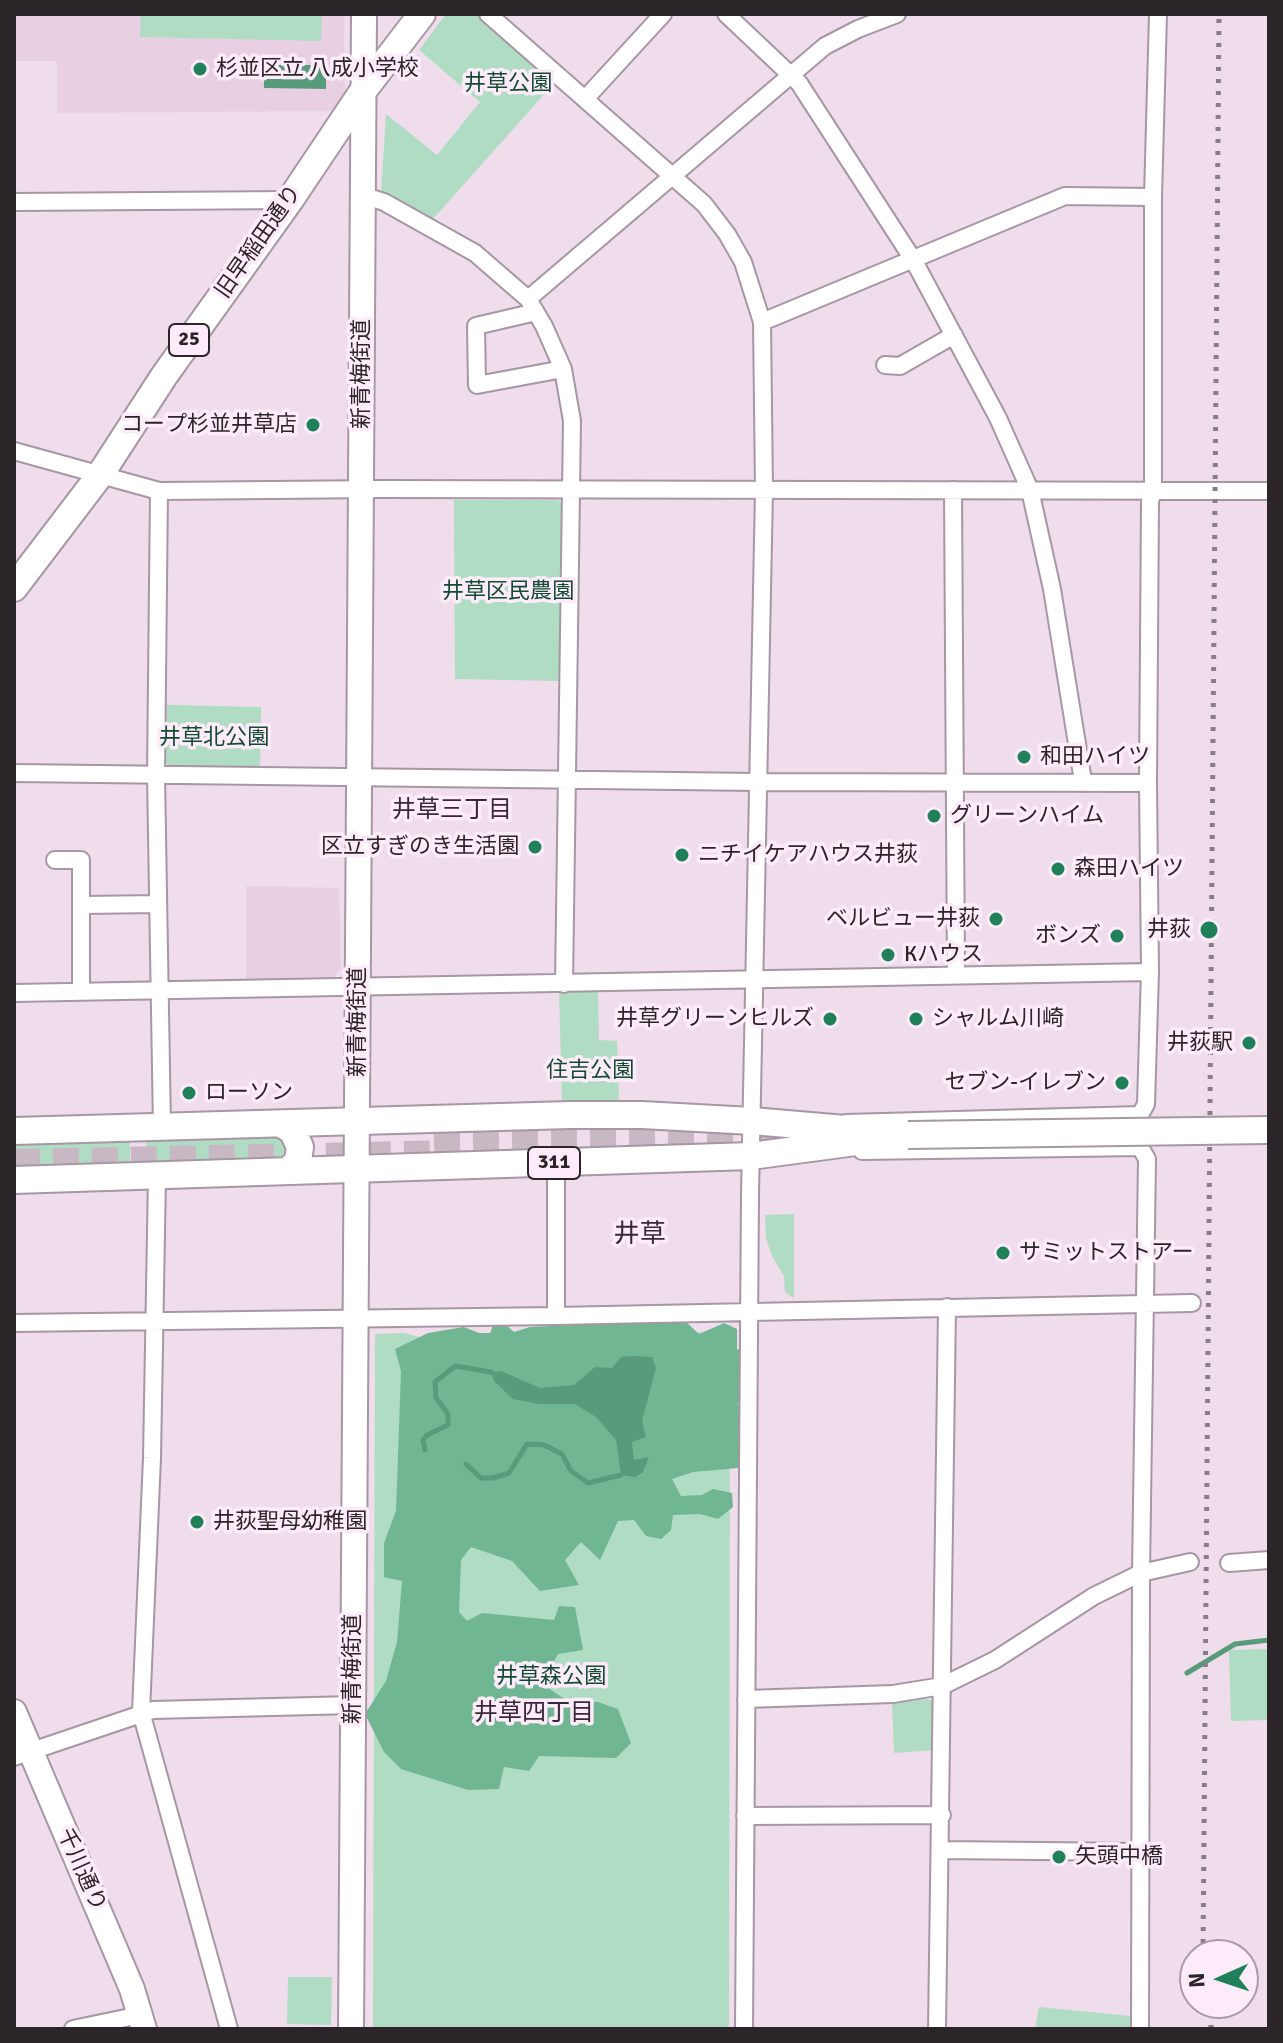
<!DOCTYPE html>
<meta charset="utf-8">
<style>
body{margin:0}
#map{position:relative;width:1283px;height:2043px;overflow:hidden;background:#efddeb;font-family:Signika,sans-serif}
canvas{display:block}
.frame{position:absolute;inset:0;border:16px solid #2b2429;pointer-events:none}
.north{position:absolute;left:1179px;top:1939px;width:80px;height:80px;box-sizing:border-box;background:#fdebf9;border:2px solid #a99ba6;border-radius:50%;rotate:267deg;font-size:22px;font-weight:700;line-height:32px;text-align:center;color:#2b2429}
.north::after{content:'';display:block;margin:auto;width:28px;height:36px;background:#1f8059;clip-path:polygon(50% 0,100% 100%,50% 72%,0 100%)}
</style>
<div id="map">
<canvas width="1283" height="2043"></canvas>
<div class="frame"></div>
<div class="north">N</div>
</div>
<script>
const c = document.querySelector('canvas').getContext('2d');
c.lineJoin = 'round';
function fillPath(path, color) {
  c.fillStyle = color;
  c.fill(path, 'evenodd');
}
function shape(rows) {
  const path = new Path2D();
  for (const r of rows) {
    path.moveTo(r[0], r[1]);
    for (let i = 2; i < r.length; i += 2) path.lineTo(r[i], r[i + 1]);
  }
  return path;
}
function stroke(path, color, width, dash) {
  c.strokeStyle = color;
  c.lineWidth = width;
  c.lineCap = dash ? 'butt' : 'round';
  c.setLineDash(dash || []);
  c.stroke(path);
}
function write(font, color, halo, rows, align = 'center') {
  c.font = font + ' Signika,"Noto Sans JP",sans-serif';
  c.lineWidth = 7;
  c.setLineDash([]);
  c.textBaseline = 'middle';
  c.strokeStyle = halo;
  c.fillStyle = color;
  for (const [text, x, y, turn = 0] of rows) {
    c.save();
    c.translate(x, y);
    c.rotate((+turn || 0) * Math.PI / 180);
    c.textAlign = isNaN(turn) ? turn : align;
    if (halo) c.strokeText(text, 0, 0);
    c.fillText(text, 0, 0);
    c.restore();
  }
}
const built = shape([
 [15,14,344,14,345,94,332,111,57,113,57,61,16,61],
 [246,886,339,888,341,969,332,979,246,980]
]);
const green = shape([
 [141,14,322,14,321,41,140,37],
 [446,14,478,14,556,81,432,220,381,193,386,114,437,155,480,102,419,50],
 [454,500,558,500,564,505,560,681,455,679],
 [167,705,261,707,260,770,171,769,166,763],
 [598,990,599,1040,617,1041,619,1100,562,1102,559,991],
 [130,1133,130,1171,14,1175,14,1139],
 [146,1134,246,1138,280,1137,285,1138,289,1160,147,1170],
 [794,1214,794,1298,785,1292,784,1276,772,1256,766,1238,765,1215],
 [717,1332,730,1338,729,2029,373,2029,375,1334,404,1333,424,1338],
 [1269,1649,1269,1720,1231,1721,1229,1650],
 [928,1699,936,1703,935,1750,894,1753,892,1703],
 [288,1977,332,1977,331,2025,287,2024],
 [1039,2007,1131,2016,1131,2029,1035,2029]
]);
const forest = shape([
 [684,1320,699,1334,724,1323,737,1329,737,1349,746,1352,748,1378,738,1404,745,1415,738,1468,693,1472,672,1479,681,1496,702,1495,713,1489,732,1493,733,1507,718,1519,700,1514,673,1515,671,1530,661,1539,646,1536,634,1520,618,1521,600,1560,581,1542,565,1560,579,1585,540,1591,512,1561,471,1547,461,1560,459,1612,467,1621,482,1613,554,1620,559,1606,575,1607,583,1650,558,1654,542,1684,569,1702,598,1702,618,1709,631,1743,616,1758,539,1756,529,1771,504,1767,499,1789,468,1790,401,1769,384,1752,365,1714,386,1681,397,1642,402,1581,384,1577,384,1543,396,1511,401,1371,395,1349,428,1333,464,1327,479,1333,490,1333,494,1323,505,1324,514,1332,530,1327]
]);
const water = shape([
 [264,65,326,65,326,89,264,88],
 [632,1356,652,1357,656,1368,642,1421,646,1437,632,1442,634,1460,649,1457,643,1472,635,1477,621,1475,616,1440,596,1417,575,1404,539,1404,513,1399,494,1381,491,1372,501,1371,540,1388,574,1385,595,1367,612,1368,621,1357]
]);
const stream = shape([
 [425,1450,423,1440,427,1435,448,1425,448,1414,436,1398,435,1382,455,1366,491,1372],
 [466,1464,481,1478,493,1478,509,1473,527,1444,544,1445,562,1454,571,1471,588,1483,621,1475],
 [1187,1673,1235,1644,1269,1640]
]);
const primaryTunnel = shape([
 [434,1140,778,1134],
 [14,1162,458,1153]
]);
const street = shape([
 [488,14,704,204,727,234,743,262,762,322,764,490,750,1194,744,2029],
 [726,14,799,83,914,261,998,418,1030,490,1052,589,1083,781],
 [585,99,663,14],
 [362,195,384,202,475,253,528,299,544,326,563,369,572,421,564,984],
 [14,202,290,200],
 [528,299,825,46,858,29,897,14],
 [536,312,476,326,477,385,563,369],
 [762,322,1065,196,1153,197],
 [885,365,900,366,954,335],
 [14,451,159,491,382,489,1269,491],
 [953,490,956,975],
 [159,491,156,775,162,1128],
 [14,773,758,782,1148,783],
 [55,860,81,860,81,991],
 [82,905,158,904],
 [14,993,1150,972],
 [846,1123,1140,1115],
 [862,1151,1140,1147],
 [157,1176,152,1458,141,1712,229,2029],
 [556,1316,556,1163],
 [14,1323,556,1316,1192,1303],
 [1229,1563,1269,1560],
 [746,1699,893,1694,942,1686,995,1660,1094,1596,1141,1573,1190,1562],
 [14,1757,153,1710,353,1705],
 [745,1816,942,1815],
 [941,1850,1139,1852],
 [73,2029,140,2015],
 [937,2029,947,1307],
 [1140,2029,1141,1573,1147,1159,1140,1147,1140,1115,1146,1104,1150,972,1148,783,1150,501,1153,492,1153,197,1158,14]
]);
const secondary = shape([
 [14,1712,132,1989,144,2029],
 [351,2029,364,14]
]);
const primary = shape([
 [14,588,100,475,164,376,290,200,363,91,422,14],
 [281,1124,292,1130,300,1147,298,1161,288,1171],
 [14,1131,570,1115,642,1115,752,1121,857,1130],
 [14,1180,751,1156,908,1135]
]);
const rail = shape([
 [1203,1955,1219,14],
 [1211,2029,1211,2003]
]);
const primaryBridge = shape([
 [908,1135,1269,1130]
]);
const markers = [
 [200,69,8,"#1f8059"],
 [313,425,8,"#1f8059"],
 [1024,757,8,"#1f8059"],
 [934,816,8,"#1f8059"],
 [535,847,8,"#1f8059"],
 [682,855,8,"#1f8059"],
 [1058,869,8,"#1f8059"],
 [996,919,8,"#1f8059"],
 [1209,930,10,"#1f8059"],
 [1117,936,8,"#1f8059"],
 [888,955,8,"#1f8059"],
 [830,1019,8,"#1f8059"],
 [916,1019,8,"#1f8059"],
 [1249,1043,8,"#1f8059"],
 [1122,1083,8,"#1f8059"],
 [189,1093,8,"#1f8059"],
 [1003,1253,8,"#1f8059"],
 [197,1522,8,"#1f8059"],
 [1059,1857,8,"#1f8059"]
];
const shields = [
 [189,340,40],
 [554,1163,52]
];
const shieldNames = [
 ["25",189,340],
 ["311",554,1163]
];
const poiNames = [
 ["杉並区立 八成小学校",216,69],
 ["コープ杉並井草店",297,425,"right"],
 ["和田ハイツ",1040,757],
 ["グリーンハイム",950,816],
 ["区立すぎのき生活園",519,847,"right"],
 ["ニチイケアハウス井荻",698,855],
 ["森田ハイツ",1074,869],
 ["ベルビュー井荻",980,919,"right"],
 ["井荻",1191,930,"right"],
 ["ボンズ",1101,936,"right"],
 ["Kハウス",904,955],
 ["井草グリーンヒルズ",814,1019,"right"],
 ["シャルム川崎",932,1019],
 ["井荻駅",1233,1043,"right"],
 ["セブン-イレブン",1106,1083,"right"],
 ["ローソン",205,1093],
 ["サミットストアー",1019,1253],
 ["井荻聖母幼稚園",213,1522],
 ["矢頭中橋",1075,1857]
];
const parkNames = [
 ["井草公園",508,84],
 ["井草区民農園",508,592],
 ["井草北公園",214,738],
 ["住吉公園",590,1071],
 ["井草森公園",551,1677]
];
const streetNames = [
 ["旧早稲田通り",259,242,-55],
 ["新青梅街道",362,374,-90],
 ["新青梅街道",358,1022,-90],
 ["新青梅街道",353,1669,-90],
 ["千川通り",81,1870,66]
];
const neighbourhoodNames = [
 ["井草三丁目",452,811],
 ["井草四丁目",534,1714]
];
const quarterNames = [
 ["井草",640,1235]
];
fillPath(built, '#e8d0e2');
fillPath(green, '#afdcc3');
fillPath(forest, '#71b693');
fillPath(water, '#579b7a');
stroke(stream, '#579b7a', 5);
stroke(primaryTunnel, '#c8b8c4', 26, [26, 13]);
stroke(street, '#a796a3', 20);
stroke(secondary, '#a796a3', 28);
stroke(primary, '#a796a3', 30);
stroke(street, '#fff', 16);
stroke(secondary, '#fff', 24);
stroke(primary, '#fff', 26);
stroke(rail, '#897d86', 5, [4, 8]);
stroke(primaryBridge, '#a796a3', 30, []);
stroke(primaryBridge, '#fff', 26);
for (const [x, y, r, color] of markers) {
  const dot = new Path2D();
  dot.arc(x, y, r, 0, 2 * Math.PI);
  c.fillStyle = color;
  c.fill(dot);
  stroke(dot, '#fdebf9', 3);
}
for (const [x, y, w] of shields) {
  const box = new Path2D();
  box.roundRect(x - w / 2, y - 16, w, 32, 6);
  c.fillStyle = '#fdebf9';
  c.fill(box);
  stroke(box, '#2b2429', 2);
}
write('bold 20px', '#2b2429', null, shieldNames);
write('22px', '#2b2429', '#fdebf9', poiNames, 'left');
write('22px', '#134a32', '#fdebf9', parkNames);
write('22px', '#2b2429', '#fdebf9', streetNames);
write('24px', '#382a35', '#fdebf9', neighbourhoodNames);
write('26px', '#382a35', '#fdebf9', quarterNames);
</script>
